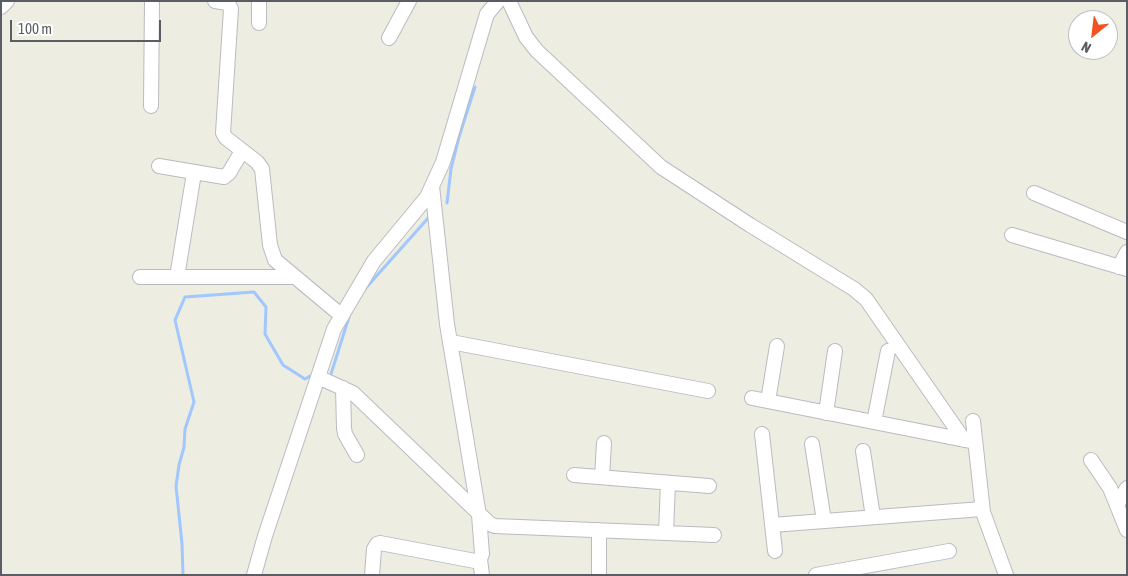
<!DOCTYPE html>
<style>
body{margin:0}
#map{position:relative;width:1128px;height:576px;overflow:hidden;background:#eeede1;font-family:"Asap Condensed",sans-serif}
canvas{display:block}
.frame{position:absolute;inset:0;border:2px solid #5a5d63;pointer-events:none}
.north{position:absolute;left:1068px;top:10px;width:50px;height:50px;box-sizing:border-box;background:#fff;border:1px solid #bdbec1;border-radius:50%;rotate:209deg;font-size:14px;font-weight:700;line-height:20px;text-align:center;color:#5a5d63}
.north::after{content:'';display:block;margin:auto;width:18px;height:22px;background:#f35323;clip-path:polygon(50% 0,100% 100%,50% 72%,0 100%)}
.scale{position:absolute;left:10px;top:20px;width:151px;height:22px;box-sizing:border-box;border:2px solid #5a5d63;border-top:0;padding-left:6px;font-size:15px;line-height:18px;white-space:nowrap;color:#5a5d63;-webkit-text-stroke:4px #fff;paint-order:stroke}
</style>
<div id="map">
<canvas width="1128" height="576"></canvas>
<div class="frame"></div>
<div class="north">N</div>
<div class="scale">100 m</div>
</div>
<script>
const c = document.querySelector('canvas').getContext('2d');
c.lineJoin = 'round';
function shape(rows) {
  const path = new Path2D();
  for (const r of rows) {
    path.moveTo(r[0], r[1]);
    for (let i = 2; i < r.length; i += 2) path.lineTo(r[i], r[i + 1]);
  }
  return path;
}
function stroke(path, color, width, dash) {
  c.strokeStyle = color;
  c.lineWidth = width;
  c.lineCap = dash ? 'butt' : 'round';
  c.setLineDash(dash || []);
  c.stroke(path);
}
const stream = shape([
 [447,203,451,169,459,137,475,87],
 [364,290,430,216],
 [331,374,349,317],
 [183,575,182,544,176,486,179,465,184,447,185,429,194,402,175,320,185,297,254,292,266,307,265,334,283,365,305,379,310,376]
]);
const minor = shape([
 [215,1,228,3,231,9,223,133,226,138,257,162,262,169,270,245,275,260,342,316],
 [509,1,526,37,537,51,661,167,750,225,854,289,866,299,964,440],
 [1,7,7,1],
 [259,23,259,1],
 [389,38,409,1],
 [151,106,152,1],
 [159,166,224,177,229,173,242,151],
 [1034,193,1127,232],
 [1012,235,1127,269],
 [1119,267,1127,252],
 [140,277,294,277],
 [177,277,194,173],
 [451,342,708,391],
 [318,377,353,393,490,524,495,526,714,535],
 [343,388,344,428,345,434,357,455],
 [752,398,975,442],
 [768,401,777,346],
 [826,413,835,351],
 [973,421,983,512,1006,575],
 [874,422,888,351],
 [762,434,775,551],
 [812,444,824,521],
 [863,451,873,517],
 [1091,460,1110,488,1127,530],
 [574,475,709,486],
 [602,477,604,443],
 [1117,505,1127,488],
 [772,525,982,509],
 [599,530,599,575],
 [666,533,668,483],
 [480,559,482,575],
 [254,575,265,536,334,329,374,261,427,197,443,162,487,14,498,1],
 [372,575,374,549,377,544,380,543,475,561,480,559,482,554,479,515,447,324,432,186],
 [816,575,949,551]
]);
stroke(stream, '#a0c7ff', 3);
stroke(minor, '#b9bbc1', 16);
stroke(minor, '#fff', 14);
</script>
